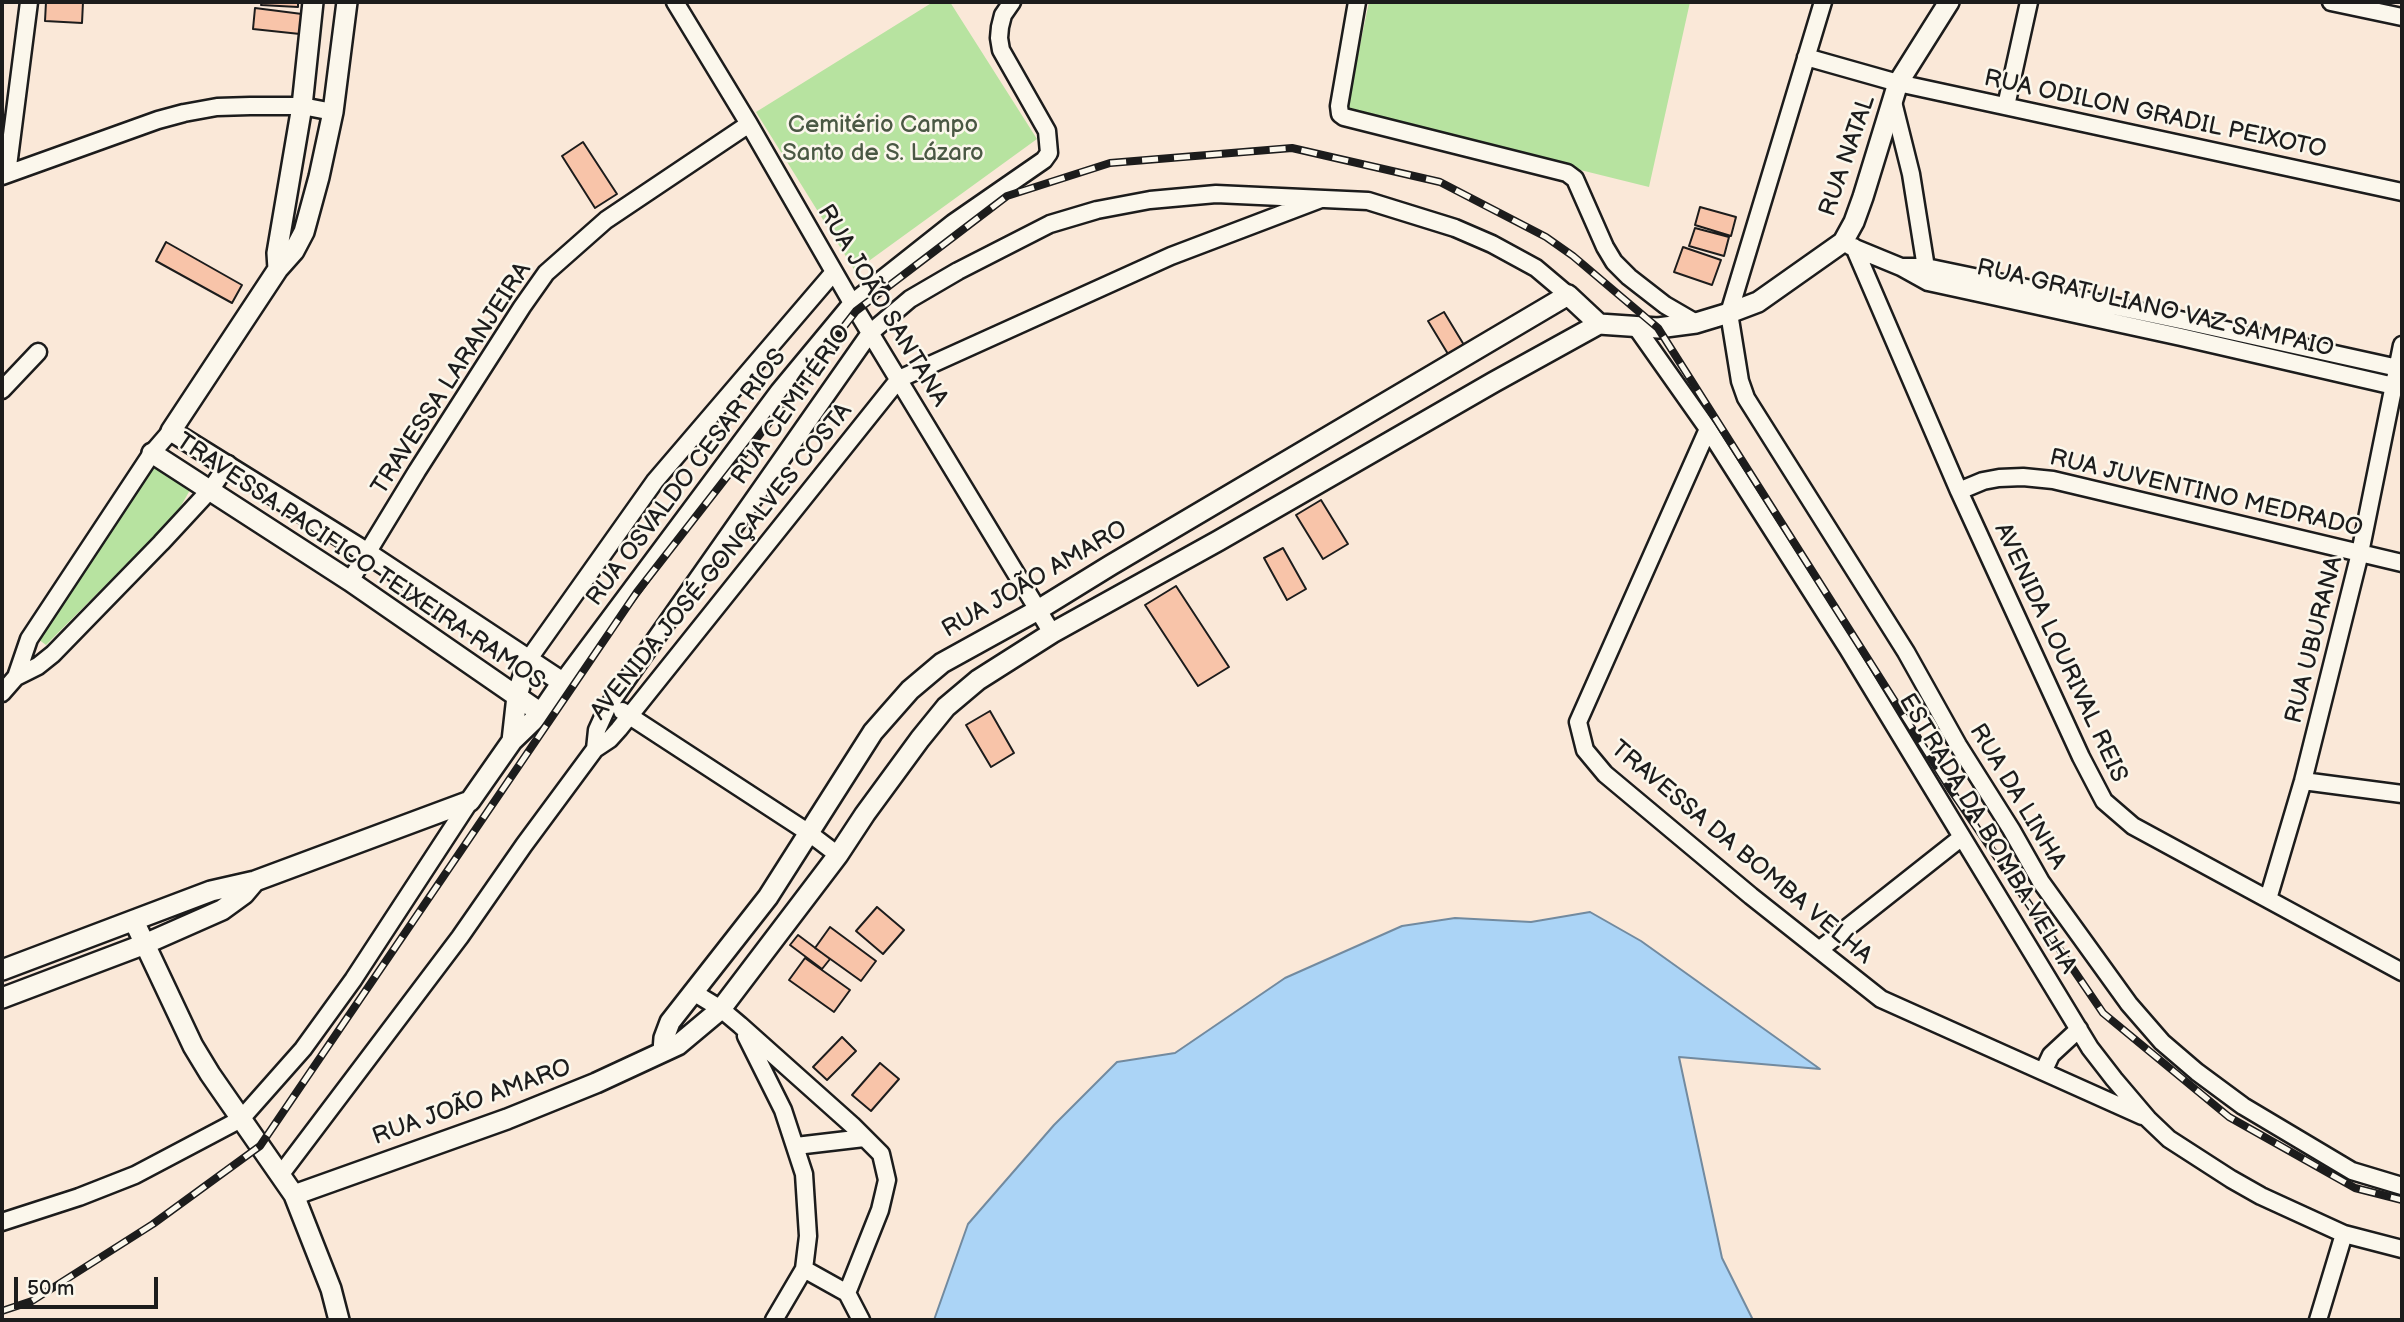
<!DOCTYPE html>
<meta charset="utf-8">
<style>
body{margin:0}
#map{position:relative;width:2404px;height:1322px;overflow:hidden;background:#fae8d8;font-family:"Balsamiq Sans",sans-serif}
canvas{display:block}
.frame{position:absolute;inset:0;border:4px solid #1c1c1c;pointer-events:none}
.scale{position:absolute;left:14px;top:1277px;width:144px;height:32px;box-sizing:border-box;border:4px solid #1c1c1c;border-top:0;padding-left:9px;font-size:21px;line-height:24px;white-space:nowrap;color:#1c1c1c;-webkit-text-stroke:5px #fbf7ec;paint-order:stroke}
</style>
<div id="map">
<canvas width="2404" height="1322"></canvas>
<div class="frame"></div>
<div class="scale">50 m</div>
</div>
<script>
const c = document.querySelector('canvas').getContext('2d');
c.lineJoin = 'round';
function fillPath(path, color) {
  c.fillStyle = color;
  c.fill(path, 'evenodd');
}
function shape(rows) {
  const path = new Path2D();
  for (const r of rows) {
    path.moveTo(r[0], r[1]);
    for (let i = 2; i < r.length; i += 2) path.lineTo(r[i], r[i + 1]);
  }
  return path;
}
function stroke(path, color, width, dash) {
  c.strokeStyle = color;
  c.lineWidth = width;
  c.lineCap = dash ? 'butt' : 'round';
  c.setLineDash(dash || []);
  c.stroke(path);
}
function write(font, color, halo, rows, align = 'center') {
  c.font = font + ' "Balsamiq Sans",sans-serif';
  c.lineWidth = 5;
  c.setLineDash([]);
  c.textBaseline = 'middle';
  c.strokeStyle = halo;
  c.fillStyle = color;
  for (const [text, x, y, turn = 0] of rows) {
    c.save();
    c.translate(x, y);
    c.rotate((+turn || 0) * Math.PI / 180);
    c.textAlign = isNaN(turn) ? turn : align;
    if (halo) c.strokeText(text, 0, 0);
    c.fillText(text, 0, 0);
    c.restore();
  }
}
const green = shape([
 [933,2,950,2,1037,139,855,271,756,112],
 [1369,2,1690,2,1649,187,1346,112],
 [154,466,190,490,177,513,46,645,38,639]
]);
const water = shape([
 [1590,912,1641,941,1820,1069,1679,1057,1722,1258,1753,1320,934,1320,968,1224,1054,1125,1117,1062,1175,1053,1285,978,1402,926,1455,918,1531,922,1590,912]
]);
const building = shape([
 [46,2,83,2,82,23,45,21,46,2],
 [262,2,298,2,298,7,261,5,262,2],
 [255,8,302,14,300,34,253,29,255,8],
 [583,142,617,194,595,208,562,156,583,142],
 [1700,207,1736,217,1731,236,1695,225,1700,207],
 [1695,228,1729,237,1724,256,1689,246,1695,228],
 [166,242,242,285,232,303,156,261,166,242],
 [1683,247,1721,260,1712,285,1674,272,1683,247],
 [1444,312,1464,345,1448,354,1428,321,1444,312],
 [1321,500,1348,544,1323,559,1296,515,1321,500],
 [1283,548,1306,589,1287,600,1264,558,1283,548],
 [1176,586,1229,667,1198,686,1145,605,1176,586],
 [990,711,1014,753,991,767,966,725,990,711],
 [877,907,904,930,883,954,856,931,877,907],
 [830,927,876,961,861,981,815,948,830,927],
 [798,935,830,959,822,969,790,945,798,935],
 [805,958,850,990,834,1012,789,980,805,958],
 [842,1037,856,1051,827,1080,813,1067,842,1037],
 [880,1063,899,1079,871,1111,852,1095,880,1063]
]);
const minor = shape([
 [675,2,749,124,852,303,1052,633],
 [1357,2,1339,106,1340,114,1344,117,1567,173,1575,179,1605,247,1614,262,1629,277,1665,305,1696,323],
 [1823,2,1729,313,1740,381,1746,398,1906,652,1958,745,2011,829,2041,882,2129,1004,2162,1042,2197,1072,2243,1106,2352,1171,2402,1186],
 [2331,2,2402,17],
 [1806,57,1898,83,2402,192],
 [1893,102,1911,174,1927,274],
 [2006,106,2029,2],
 [7,174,29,2],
 [2,176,158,120,184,113,217,107,250,106,302,106,333,112],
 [1850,246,1901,267,1928,282,2181,337,2394,386,2402,386],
 [1854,247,1959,491,2081,757,2104,801,2133,826,2402,972],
 [1902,267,1926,267,2185,321,2398,368,2402,371],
 [1636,327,1708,429,1848,649,2090,1048,2114,1079,2148,1119,2169,1139,2231,1179,2261,1196,2344,1234,2402,1249],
 [2,390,38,352],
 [1708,429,1578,722,1585,750,1605,774,1751,896,1881,999,2142,1116],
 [1959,491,1983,481,1999,478,2023,477,2053,480,2402,563],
 [350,581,417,471,522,307,546,273,606,220,749,124],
 [528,660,655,481,834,272],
 [16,677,29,639,152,453,171,431],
 [562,682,779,391,852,303,953,223,1044,160,1049,153,1047,131,1001,50,999,38,1000,27,1003,15,1012,2],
 [2,693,16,677,38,666,53,654,161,543,211,489,228,464],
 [622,711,809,833,838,855],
 [595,749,597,730,607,708,870,333,910,299,958,271,1050,224,1097,210,1150,200,1216,194,1368,201,1455,228,1492,244,1536,268,1568,295],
 [2303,781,2402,794],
 [2268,899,2303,781,2360,553,2402,345],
 [1819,950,1962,837],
 [693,992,721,1009,740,1025,852,1125,881,1154,887,1180,884,1193,880,1210,847,1293],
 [746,1036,783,1110,804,1174,808,1236,804,1269,774,1320],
 [2044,1070,2051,1055,2079,1029],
 [796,1146,864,1138],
 [281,1174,460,937,524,845,595,749,610,739,619,729,899,379,1171,256,1321,199],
 [2,1222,79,1197,135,1175,241,1119,303,1049,353,980,470,801],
 [804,1269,847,1293,861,1320],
 [2318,1320,2344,1234]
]);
const tertiary = shape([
 [278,269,277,253,302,106,313,2],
 [1599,324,1658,328,1696,323,1729,313,1758,302,1843,242,1854,222,1863,197,1898,83,1949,2],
 [152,453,350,581,541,713],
 [512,741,517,696,528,660],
 [134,921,193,1046,210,1074,294,1195,331,1289,339,1320],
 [2,970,211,891,255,881,470,801,512,741,541,713,562,682,367,553,171,431,278,269,294,251,304,232,319,177,333,112,347,2],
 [2,998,145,944,222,910,244,894,255,881],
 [663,1051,664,1038,670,1022,768,897,873,732,910,690,942,663,1038,610,1111,565,1568,295,1599,324],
 [294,1195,507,1119,596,1083,678,1045,721,1009,838,855,865,814,920,739,946,707,978,680,1052,633,1218,541,1494,382,1599,324]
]);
const rail = shape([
 [2,1311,32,1301,153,1224,260,1146,637,592,856,311,1007,196,1110,163,1292,148,1440,182,1546,237,1573,256,1658,328,1951,790,2103,1013,2229,1117,2355,1188,2402,1200]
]);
const streetNames = [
 ["RUA ODILON GRADIL PEIXOTO",2155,115,12],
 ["RUA NATAL",1848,156,-71],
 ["RUA JOÃO SANTANA",882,306,59],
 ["RUA GRATULIANO VAZ SAMPAIO",2155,309,13],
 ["TRAVESSA LARANJEIRA",452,379,-57],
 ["RUA CEMITÉRIO",792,405,-55],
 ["RUA OSVALDO CESAR RIOS",687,478,-53],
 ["RUA JUVENTINO MEDRADO",2206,494,13],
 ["TRAVESSA PACIFICO TEIXEIRA RAMOS",360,562,34],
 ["AVENIDA JOSÉ GONÇALVES COSTA",722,562,-51],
 ["RUA JOÃO AMARO",1035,580,-30],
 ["RUA UBURANA",2315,640,-76],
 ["AVENIDA LOURIVAL REIS",2060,653,65],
 ["RUA DA LINHA",2017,797,59],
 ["ESTRADA DA BOMBA VELHA",1987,834,59],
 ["TRAVESSA DA BOMBA VELHA",1741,853,40],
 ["RUA JOÃO AMARO",472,1103,-20]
];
const parkNames = [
 ["Cemitério Campo",883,126],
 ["Santo de S. Lázaro",883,154]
];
fillPath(green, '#b7e3a0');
fillPath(water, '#abd4f6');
stroke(water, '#728a9f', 2);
fillPath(building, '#f8c4a9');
stroke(building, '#1c1c1c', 2);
stroke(minor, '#1c1c1c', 21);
stroke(tertiary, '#1c1c1c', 24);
stroke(minor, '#fbf7ec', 16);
stroke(tertiary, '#fbf7ec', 19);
stroke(rail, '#1c1c1c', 8);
stroke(rail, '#fbf7ec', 5, [16]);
write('24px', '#1c1c1c', '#fbf7ec', streetNames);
write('24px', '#4a5844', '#fbf7ec', parkNames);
</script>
